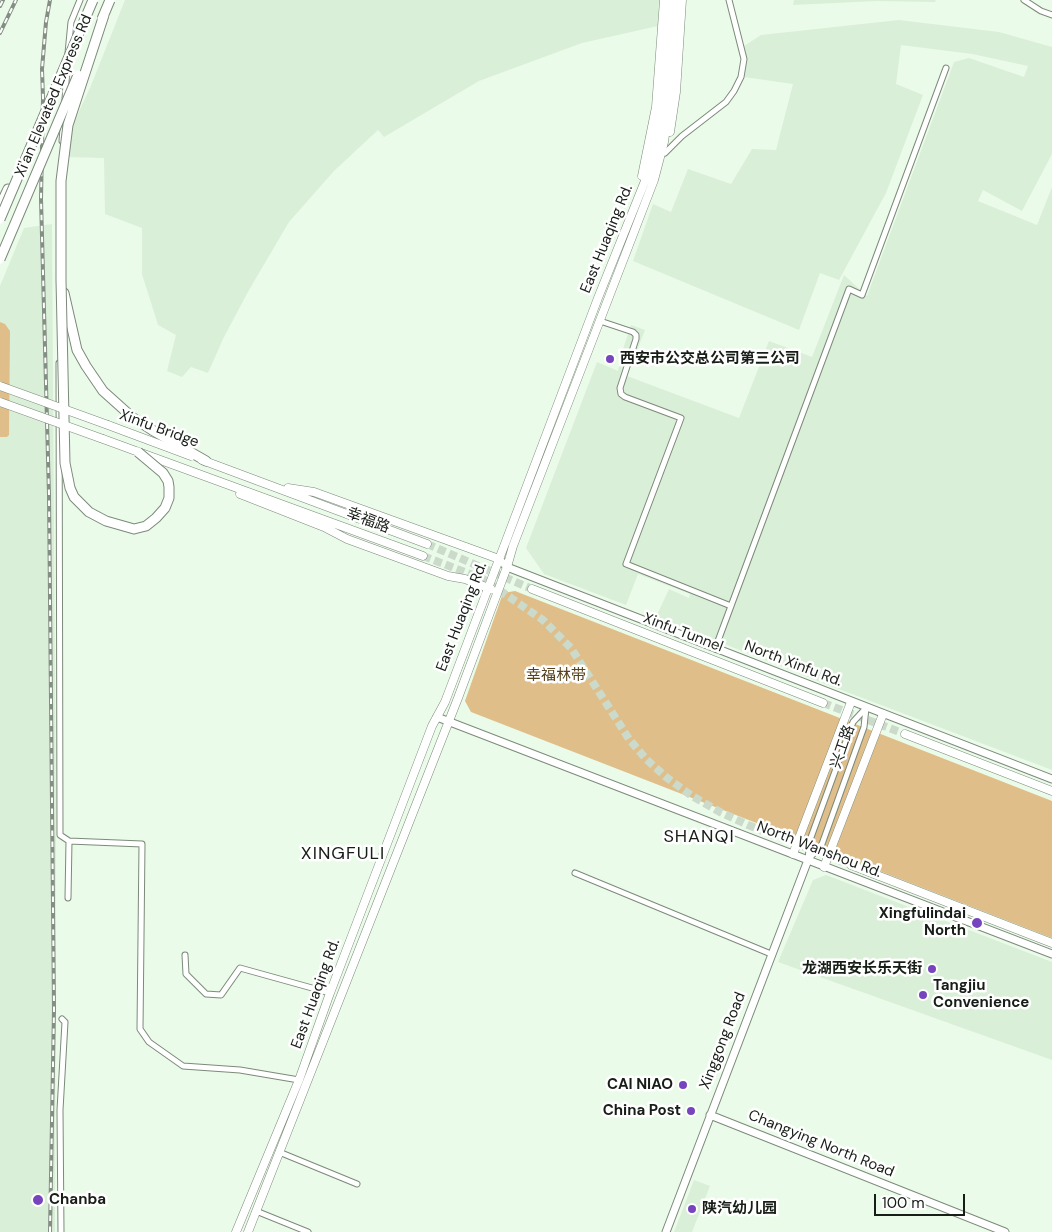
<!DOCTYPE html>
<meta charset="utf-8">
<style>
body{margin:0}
#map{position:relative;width:1052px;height:1232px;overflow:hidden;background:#ebfbe9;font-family:"DM Sans",sans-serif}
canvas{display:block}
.scale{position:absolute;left:874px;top:1194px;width:91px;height:22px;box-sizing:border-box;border:2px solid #171d17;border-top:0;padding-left:6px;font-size:15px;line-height:18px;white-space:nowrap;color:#171d17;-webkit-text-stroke:4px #fff;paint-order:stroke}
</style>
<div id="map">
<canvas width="1052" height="1232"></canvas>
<div class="scale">100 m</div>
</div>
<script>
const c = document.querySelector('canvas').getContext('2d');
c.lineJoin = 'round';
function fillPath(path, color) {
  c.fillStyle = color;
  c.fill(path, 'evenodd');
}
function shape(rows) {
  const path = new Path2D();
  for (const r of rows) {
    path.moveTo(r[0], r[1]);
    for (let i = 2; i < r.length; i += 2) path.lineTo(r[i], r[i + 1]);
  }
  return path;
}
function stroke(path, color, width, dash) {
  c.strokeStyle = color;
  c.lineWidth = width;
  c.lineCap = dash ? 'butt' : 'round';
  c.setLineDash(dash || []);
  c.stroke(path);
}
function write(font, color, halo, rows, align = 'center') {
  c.font = font + ' "DM Sans","Noto Sans SC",sans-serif';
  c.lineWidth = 5;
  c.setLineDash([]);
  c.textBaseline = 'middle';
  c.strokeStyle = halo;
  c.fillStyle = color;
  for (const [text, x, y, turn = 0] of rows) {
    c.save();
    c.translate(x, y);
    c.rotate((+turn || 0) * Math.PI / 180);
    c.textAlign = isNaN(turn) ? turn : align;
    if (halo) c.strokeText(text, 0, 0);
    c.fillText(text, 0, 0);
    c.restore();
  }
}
const built = shape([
 [125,0,659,0,658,26,582,43,479,81,384,137,378,130,334,171,289,222,249,290,223,339,208,373,191,367,182,377,167,371,176,335,158,325,142,274,142,228,105,214,104,158,65,157,64,143,90,88],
 [794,0,936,0,935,2,877,1,793,5],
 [899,20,999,32,1052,47,1052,154,1022,211,983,190,978,201,1037,225,1052,187,1052,770,823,683,656,617,669,589,689,598,690,594,638,574,626,605,544,574,526,548,597,362,618,371,624,346,631,325,645,330,627,376,739,418,769,341,812,357,844,275,867,296,954,62,969,58,1024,77,1028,66,972,54,901,45,896,84,923,95,886,193,839,280,820,273,799,330,633,261,653,204,671,212,688,169,731,184,752,149,776,150,793,84,744,77,744,46,761,35],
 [52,224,56,835,55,1232,0,1232,0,286,24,228],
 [826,875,1052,962,1052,1060,778,962,813,880],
 [694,1180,710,1186,692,1232,674,1232]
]);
const green = shape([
 [0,322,5,324,10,331,9,435,7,437,0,437],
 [515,591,1052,801,1052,938,471,712,465,701,503,593]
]);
const primaryTunnel = shape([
 [427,544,532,589],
 [423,556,483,579,543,620,571,648,629,739,646,759,666,777,692,796,720,812,748,825,851,865],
 [823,703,905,734]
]);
const street = shape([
 [1024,0,1041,11,1052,15],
 [68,53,71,22,80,0],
 [65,100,67,66],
 [62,141,64,116],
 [665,153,682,136,726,102,734,91,741,77,744,59,729,0],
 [600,321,633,332,636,335,636,339,620,388,621,394,625,397,681,418,626,564,731,606],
 [59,363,60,835,69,841,142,844,140,1029,149,1042,183,1066,240,1070,299,1080],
 [715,649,849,289,862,295,946,68],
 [808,859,810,840,853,722,866,708],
 [808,860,822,844,864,727,866,708],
 [575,873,771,954],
 [68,898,69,841],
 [185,955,186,974,206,994,221,995,240,968,330,993],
 [279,1152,357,1184],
 [256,1211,308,1232],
 [61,1232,60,1110,65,1022,62,1019]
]);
const secondary = shape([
 [499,559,507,567,1052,779],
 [437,717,1052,954],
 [710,1115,1005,1232],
 [666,1232,808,860]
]);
const primary = shape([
 [670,132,676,92,682,0],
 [642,176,656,107,664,0],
 [108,425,191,456],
 [103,439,423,556],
 [202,460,427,544],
 [288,488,314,492,499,559],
 [240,494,324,527,347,539,448,576,465,579,491,589],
 [532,589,823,703],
 [905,734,1052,791],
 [793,854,851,702],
 [851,865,1052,943],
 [824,867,883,714],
 [236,1232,299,1080,330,993,432,726,445,702,598,298,647,176,656,145,661,112,670,0],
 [248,1232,458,698,507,567,513,546,654,180,664,142,669,106,676,0]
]);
const highway = shape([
 [0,206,8,189],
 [64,293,77,350,86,366,103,391,132,417,152,430,206,461]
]);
const rail = shape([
 [0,6,3,0],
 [0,33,16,0],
 [50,1232,54,1009,49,495,41,199,43,98,42,69,46,22,50,0]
]);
const primaryBridge = shape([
 [0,386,108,425],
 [0,402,103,439]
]);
const highwayBridge = shape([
 [104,15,68,125,61,181,61,280,65,463,70,488,74,497,89,512,106,521,134,529,146,526,156,518,165,508,169,498,169,487,168,481,163,473,138,452],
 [102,19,110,0],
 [0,219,93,0],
 [0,259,78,75]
]);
const markers = [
 [610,359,5,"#7645bd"],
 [977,923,6,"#7645bd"],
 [932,969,5,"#7645bd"],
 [923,995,5,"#7645bd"],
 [683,1085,5,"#7645bd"],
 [691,1111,5,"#7645bd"],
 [38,1200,6,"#7645bd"],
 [692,1209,5,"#7645bd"]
];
const streetNames = [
 ["Xi'an Elevated Express Rd",54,96,-67],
 ["East Huaqing Rd.",607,239,-68],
 ["Xinfu Bridge",159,429,20],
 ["幸福路",368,521,21],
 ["East Huaqing Rd.",462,617,-69],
 ["Xinfu Tunnel",683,633,21],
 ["North Xinfu Rd.",793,664,21],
 ["兴工路",843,747,-71],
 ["North Wanshou Rd.",819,850,21],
 ["East Huaqing Rd.",316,994,-70],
 ["Xinggong Road",723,1041,-69],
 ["Changying North Road",821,1144,22]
];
const poiNames = [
 ["西安市公交总公司第三公司",620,359],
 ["Xingfulindai",966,914,"right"],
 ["North",966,931,"right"],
 ["龙湖西安长乐天街",922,969,"right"],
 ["Tangjiu",933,986],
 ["Convenience",933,1003],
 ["CAI NIAO",673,1085,"right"],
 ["China Post",681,1111,"right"],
 ["Chanba",49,1200],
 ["陕汽幼儿园",702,1209]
];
const parkNames = [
 ["幸福林带",556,676]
];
const quarterNames = [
 ["SHANQI",699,837],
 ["XINGFULI",343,854]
];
fillPath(built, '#daefd7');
fillPath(green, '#dfbe89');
stroke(primaryTunnel, '#cbdaca', 8, [8, 4]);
stroke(street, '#7c8a7a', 7);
stroke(secondary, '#7c8a7a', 9);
stroke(primary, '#7c8a7a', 9);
stroke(highway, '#7c8a7a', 11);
stroke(street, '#fff', 5);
stroke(secondary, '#fff', 7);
stroke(primary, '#fff', 8);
stroke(highway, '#fff', 9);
stroke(rail, '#848f83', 4);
stroke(rail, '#fff', 2, [5.5]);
stroke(primaryBridge, '#7c8a7a', 9, []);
stroke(highwayBridge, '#7c8a7a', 11, []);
stroke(primaryBridge, '#fff', 8);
stroke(highwayBridge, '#fff', 9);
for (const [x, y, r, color] of markers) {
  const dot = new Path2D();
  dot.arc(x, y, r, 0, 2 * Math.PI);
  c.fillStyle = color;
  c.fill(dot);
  stroke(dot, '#fff', 2);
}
write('15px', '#171d17', '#fff', streetNames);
write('bold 15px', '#171d17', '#fff', poiNames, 'left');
write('15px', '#57421d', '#fff', parkNames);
c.letterSpacing = '1px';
write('18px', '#171d17', '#fff', quarterNames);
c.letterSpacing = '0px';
</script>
